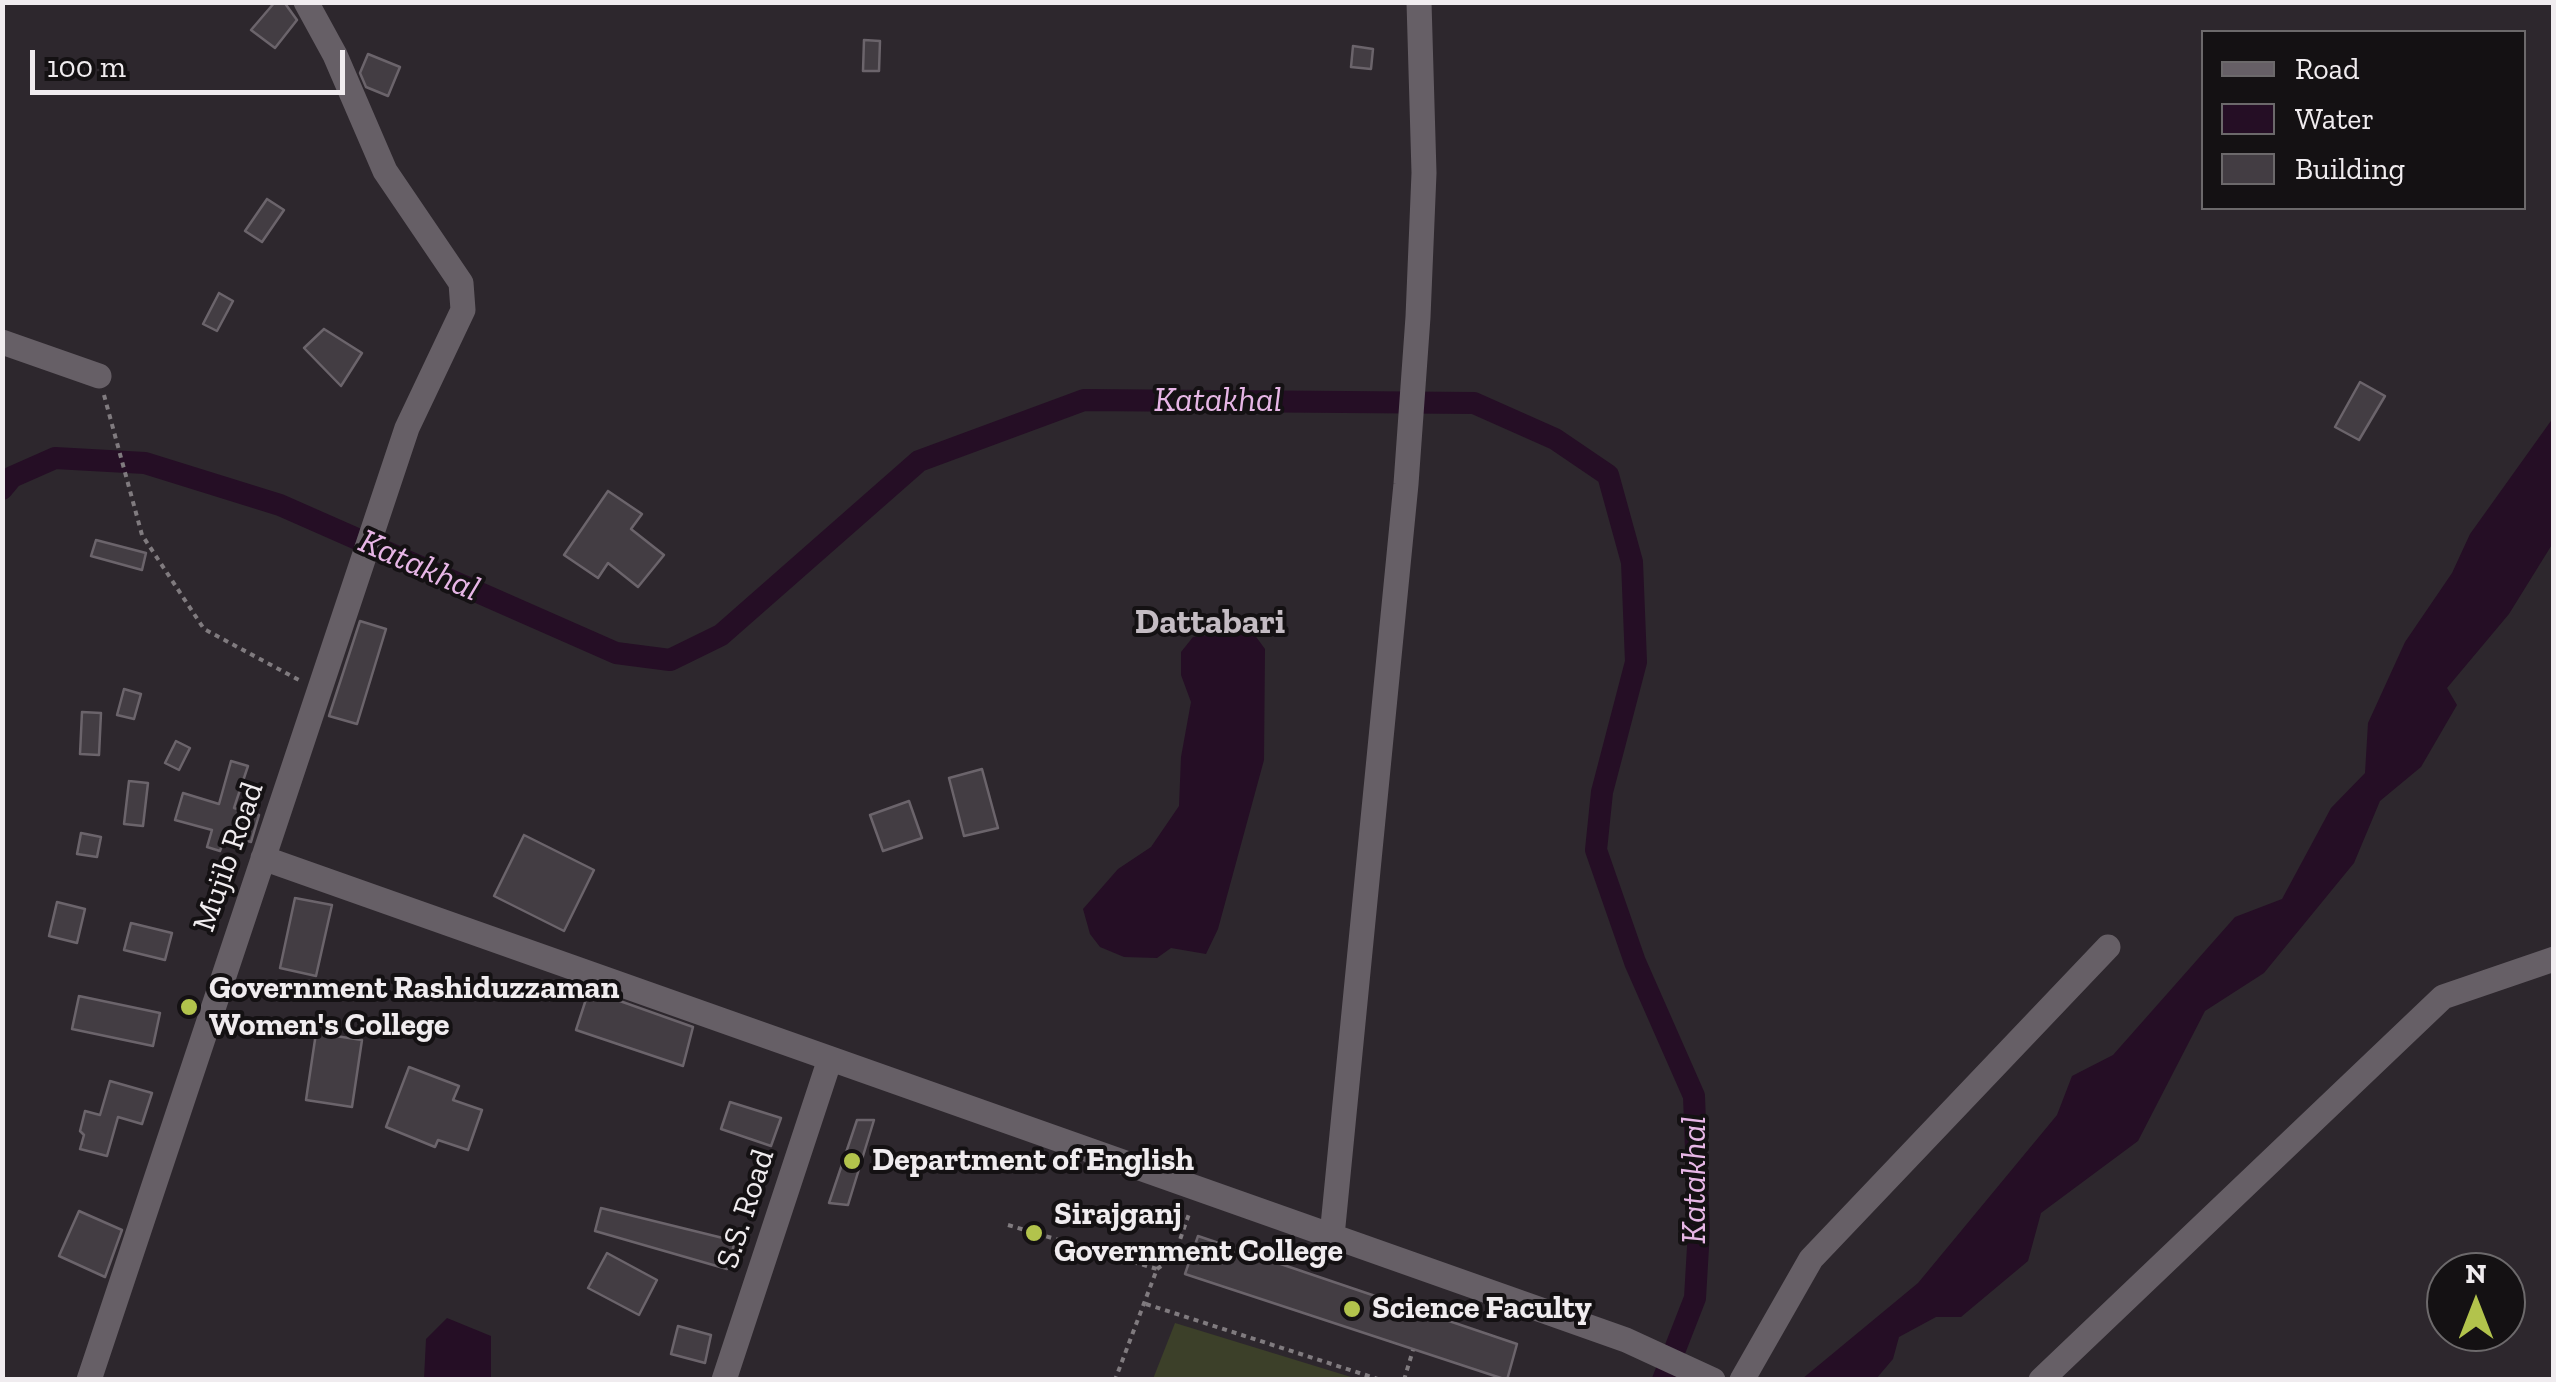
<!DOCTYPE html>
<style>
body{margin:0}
#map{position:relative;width:2556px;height:1382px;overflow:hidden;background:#2d272d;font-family:"Zilla Slab",serif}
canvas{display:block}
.frame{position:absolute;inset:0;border:5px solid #f0ecef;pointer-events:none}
.legend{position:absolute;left:2201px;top:30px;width:325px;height:180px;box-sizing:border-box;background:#141113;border:2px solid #6c696b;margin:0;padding:12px 18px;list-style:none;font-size:30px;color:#f0ecef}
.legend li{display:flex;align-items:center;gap:20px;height:50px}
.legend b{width:50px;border:2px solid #6c696b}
.north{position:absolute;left:2426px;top:1252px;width:100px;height:100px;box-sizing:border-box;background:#141113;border:2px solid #6c696b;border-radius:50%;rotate:0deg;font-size:28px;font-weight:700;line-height:40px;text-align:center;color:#f0ecef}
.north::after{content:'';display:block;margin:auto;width:35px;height:45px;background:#b2c34c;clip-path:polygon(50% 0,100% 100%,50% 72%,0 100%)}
.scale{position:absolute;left:30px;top:50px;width:315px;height:45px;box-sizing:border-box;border:5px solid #f0ecef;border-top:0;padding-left:12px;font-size:30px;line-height:35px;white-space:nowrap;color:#f0ecef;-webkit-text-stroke:8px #141113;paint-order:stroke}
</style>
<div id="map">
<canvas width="2556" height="1382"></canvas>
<div class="frame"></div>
<ul class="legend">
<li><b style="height:12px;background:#665f66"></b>Road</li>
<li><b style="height:28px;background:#250e25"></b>Water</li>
<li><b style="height:28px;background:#433d43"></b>Building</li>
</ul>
<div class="north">N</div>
<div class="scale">100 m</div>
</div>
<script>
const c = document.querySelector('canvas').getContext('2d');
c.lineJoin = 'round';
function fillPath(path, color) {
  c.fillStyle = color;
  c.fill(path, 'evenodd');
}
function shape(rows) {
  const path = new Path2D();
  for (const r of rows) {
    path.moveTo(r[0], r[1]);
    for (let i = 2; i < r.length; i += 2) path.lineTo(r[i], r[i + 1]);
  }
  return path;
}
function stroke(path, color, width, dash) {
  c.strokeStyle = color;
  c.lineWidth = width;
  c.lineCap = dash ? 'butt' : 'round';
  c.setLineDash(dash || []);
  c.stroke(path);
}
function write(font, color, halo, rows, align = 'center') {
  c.font = font + ' "Zilla Slab",serif';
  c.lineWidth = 8;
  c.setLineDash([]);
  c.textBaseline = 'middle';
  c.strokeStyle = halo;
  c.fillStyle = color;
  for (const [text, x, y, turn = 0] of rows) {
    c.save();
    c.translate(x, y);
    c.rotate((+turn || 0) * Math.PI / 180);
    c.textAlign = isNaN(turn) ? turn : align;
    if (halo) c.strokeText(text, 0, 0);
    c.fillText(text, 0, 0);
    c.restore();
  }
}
const green = shape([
 [1175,1323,1351,1377,1351,1378,1153,1379]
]);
const water = shape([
 [2553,418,2553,543,2509,614,2447,688,2457,705,2421,767,2380,801,2354,863,2264,973,2205,1011,2138,1141,2041,1213,2028,1261,1961,1317,1936,1317,1899,1337,1893,1359,1876,1379,1802,1379,1918,1283,2057,1115,2072,1076,2113,1055,2235,917,2282,899,2331,808,2365,773,2368,723,2405,642,2452,573,2470,534],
 [1251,630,1265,649,1264,760,1218,929,1206,954,1171,948,1157,958,1124,957,1100,947,1090,934,1083,909,1118,869,1151,847,1179,806,1181,757,1191,702,1181,675,1181,652,1193,637],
 [447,1318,491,1336,491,1379,424,1379,426,1339]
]);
const canal = shape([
 [2,489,12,477,55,458,145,463,280,505,616,653,670,660,721,635,919,461,1084,400,1474,403,1555,439,1608,475,1632,562,1636,662,1602,792,1596,850,1635,962,1694,1096,1699,1230,1695,1298,1663,1380]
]);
const building = shape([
 [275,2,284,2,297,20,275,48,251,30,275,2],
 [864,40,880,41,879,71,863,71,864,40],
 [1353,46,1373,49,1371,69,1351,67,1353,46],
 [368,54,400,67,388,96,366,87,360,73,368,54],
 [267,199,284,210,262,242,245,231,267,199],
 [219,293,233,301,217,331,203,324,219,293],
 [324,329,362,353,341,386,304,348,324,329],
 [2360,382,2385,396,2359,440,2335,427,2360,382],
 [608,491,642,514,631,529,664,555,638,587,608,563,598,578,564,555,608,491],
 [96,540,146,553,142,570,91,556,96,540],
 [360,621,386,629,357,724,329,716,360,621],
 [124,689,141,694,134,719,117,715,124,689],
 [82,712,101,713,99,755,80,754,82,712],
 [176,741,190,748,179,770,165,763,176,741],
 [231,761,248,766,234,808,259,815,251,842,226,834,220,851,207,847,212,830,175,820,183,793,219,804,231,761],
 [982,769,998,828,964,836,949,778,982,769],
 [129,781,148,783,143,826,124,824,129,781],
 [909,801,922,838,883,851,870,815,909,801],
 [81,833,101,837,97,857,77,854,81,833],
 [524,835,594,870,564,931,494,896,524,835],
 [295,898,332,905,316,976,280,968,295,898],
 [57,902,85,909,77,943,49,936,57,902],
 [131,923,172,933,165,960,124,950,131,923],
 [589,990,693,1027,683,1066,576,1030,589,990],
 [79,996,160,1013,153,1046,72,1029,79,996],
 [316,1033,362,1040,352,1107,306,1100,316,1033],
 [409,1067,459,1086,453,1100,482,1110,468,1150,438,1140,435,1147,386,1127,409,1067],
 [110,1081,152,1093,142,1124,118,1117,107,1156,80,1149,84,1135,80,1131,85,1111,100,1115,110,1081],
 [730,1102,781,1118,771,1146,721,1129,730,1102],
 [857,1120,874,1120,848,1205,829,1203,857,1120],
 [601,1208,735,1241,727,1269,595,1231,601,1208],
 [79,1211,122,1230,105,1277,59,1256,79,1211],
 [1198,1236,1517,1344,1507,1380,1185,1274,1198,1236],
 [607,1253,657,1280,639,1315,588,1288,607,1253],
 [678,1326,711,1335,705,1363,671,1354,678,1326]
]);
const path = shape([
 [104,395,142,535,204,629,299,680],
 [1008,1225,1157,1269,1115,1380],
 [1157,1269,1174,1257,1190,1211],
 [1146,1304,1381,1380],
 [1404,1380,1413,1350]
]);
const minor = shape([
 [2,342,99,376],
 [263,858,1626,1340,1713,1380],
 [1332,1236,1406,484,1418,317,1424,173,1419,2],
 [89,1380,407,428,463,310,461,283,385,171,335,55,306,2],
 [724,1380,830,1059],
 [1742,1380,1811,1259,2108,947],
 [2041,1380,2443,997,2554,959]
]);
const markers = [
 [189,1007,10,"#b2c34c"],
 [852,1161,10,"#b2c34c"],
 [1034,1233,10,"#b2c34c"],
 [1352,1309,10,"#b2c34c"]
];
const streetNames = [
 ["Mujib Road",229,857,-71],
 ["S.S. Road",746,1209,-72]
];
const poiNames = [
 ["Government Rashiduzzaman",209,989],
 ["Women's College",209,1026],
 ["Department of English",872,1161],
 ["Sirajganj",1054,1215],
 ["Government College",1054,1252],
 ["Science Faculty",1372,1309]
];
const waterNames = [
 ["Katakhal",1218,401],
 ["Katakhal",419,566,24],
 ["Katakhal",1695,1180,-90]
];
const neighbourhoodNames = [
 ["Dattabari",1210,623]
];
fillPath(green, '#3c4029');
fillPath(water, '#250e25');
stroke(canal, '#250e25', 22);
fillPath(building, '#433d43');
stroke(building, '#6b646b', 2.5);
stroke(path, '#807b7f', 4, [5, 5]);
stroke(minor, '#665f66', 25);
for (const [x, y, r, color] of markers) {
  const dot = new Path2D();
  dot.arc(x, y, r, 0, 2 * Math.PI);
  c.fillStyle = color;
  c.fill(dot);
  stroke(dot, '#141113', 4);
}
write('32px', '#f0ecef', '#141113', streetNames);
write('bold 32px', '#f0ecef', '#141113', poiNames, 'left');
write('italic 35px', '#e7b6e6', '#141113', waterNames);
write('bold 35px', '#c4bcc3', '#141113', neighbourhoodNames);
</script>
